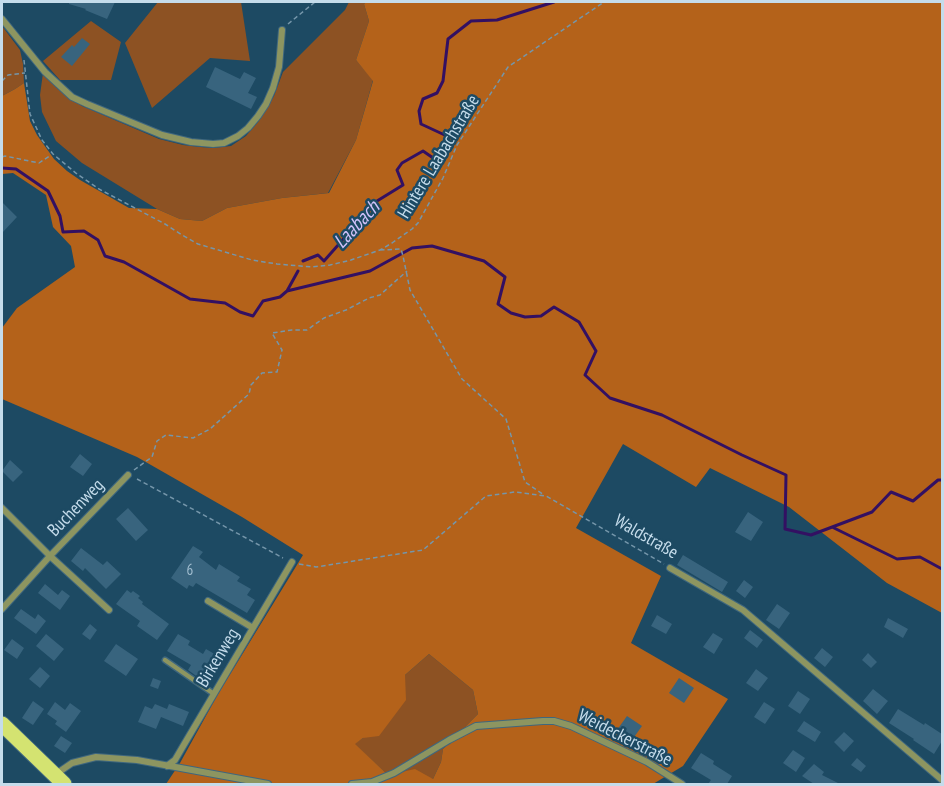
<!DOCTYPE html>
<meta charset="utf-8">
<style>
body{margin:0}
#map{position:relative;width:944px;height:786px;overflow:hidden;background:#1d4a63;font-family:"PT Sans Narrow",sans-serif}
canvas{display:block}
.frame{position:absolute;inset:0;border:3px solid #c5dceb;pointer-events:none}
</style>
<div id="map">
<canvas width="944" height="786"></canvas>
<div class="frame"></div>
</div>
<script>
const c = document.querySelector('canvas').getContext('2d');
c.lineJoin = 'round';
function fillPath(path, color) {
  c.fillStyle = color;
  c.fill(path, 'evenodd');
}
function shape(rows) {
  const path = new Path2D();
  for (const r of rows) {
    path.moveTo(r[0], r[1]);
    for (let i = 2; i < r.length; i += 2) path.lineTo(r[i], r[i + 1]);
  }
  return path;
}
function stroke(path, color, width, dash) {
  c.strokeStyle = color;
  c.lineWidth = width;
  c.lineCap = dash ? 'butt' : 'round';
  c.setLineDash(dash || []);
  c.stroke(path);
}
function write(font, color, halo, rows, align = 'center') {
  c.font = font + ' "PT Sans Narrow",sans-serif';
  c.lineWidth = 5;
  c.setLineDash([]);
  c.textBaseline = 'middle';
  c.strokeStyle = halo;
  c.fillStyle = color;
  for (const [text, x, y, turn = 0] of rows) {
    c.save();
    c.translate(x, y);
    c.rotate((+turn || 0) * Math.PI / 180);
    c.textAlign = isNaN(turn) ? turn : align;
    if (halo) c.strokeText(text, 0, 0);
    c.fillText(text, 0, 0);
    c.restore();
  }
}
const green = shape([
 [158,2,241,2,250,61,210,58,152,108,125,43],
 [349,2,366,2,364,4,369,21,356,60,373,80,356,140,328,193,282,198,227,208,202,221,180,219,157,209,82,163,56,141,42,112,40,95,43,73,57,88,82,106,159,139,183,145,200,147,213,148,231,146,246,136,258,122,274,96,283,72,345,10],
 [91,21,121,42,111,80,60,80,43,61],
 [2,26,20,50,23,64,24,83,15,89,2,96],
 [429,654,473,690,478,714,443,749,441,762,433,779,388,775,354,744,363,738,405,675]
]);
const forest = shape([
 [366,2,942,2,942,613,887,583,789,507,710,468,696,487,623,444,576,528,661,576,631,643,728,699,683,766,653,784,166,784,180,763,218,694,303,555,242,517,137,457,2,399,2,328,17,308,75,267,71,246,53,227,46,195,13,173,2,174,2,96,15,89,24,83,30,121,37,135,54,159,67,171,80,180,129,208,157,209,180,219,202,221,227,208,282,198,329,193,356,140,373,81,356,60,369,21,364,4],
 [429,654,473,690,478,714,443,749,441,762,433,779,415,769,388,775,355,744,363,738,379,736,406,700,405,675]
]);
const stream = shape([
 [2,168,16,169,48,191,60,216,63,232,84,231,98,240,105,256,124,262,190,299,225,303,240,312,253,316,263,301,280,297,287,291,298,271],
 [303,261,318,255,324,261,377,201,403,185,397,170,402,163,423,151,436,160,445,151,449,137,421,124,419,111,423,99,437,93,443,81,448,39,471,21,497,20,554,2],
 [287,291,370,271,412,248,432,246,484,261,505,277,498,304,511,313,525,317,541,316,554,307,579,322,596,351,585,375,610,398,662,415,742,455,786,475,785,529,811,535,872,512,891,492,913,501,938,480,942,480],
 [832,527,897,559,920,557,942,569]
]);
const building = shape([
 [69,2,115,2,107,19,85,10,86,9,69,4],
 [82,38,90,44,72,66,61,57,72,45,74,47],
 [215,67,240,79,244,72,256,78,248,93,257,97,251,109,206,87],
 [2,202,17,217,2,233],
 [80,454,92,464,83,476,70,467],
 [10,460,23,472,13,482,2,471],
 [128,508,148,530,136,541,116,519],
 [748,512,763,522,751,541,735,532],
 [193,546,203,552,199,557,216,570,219,564,240,577,237,581,251,589,247,595,255,600,247,613,196,583,193,587,189,585,187,589,171,578],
 [81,548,103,565,107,561,121,574,106,589,85,568,83,571,71,561],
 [683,555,728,582,722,592,677,565],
 [744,580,753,587,745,598,736,591],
 [45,584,58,595,62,590,70,596,60,610,38,593],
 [127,590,131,593,133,591,140,596,138,598,143,602,142,604,169,624,157,640,137,626,140,621,116,604],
 [777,604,790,613,779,629,766,620],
 [21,609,35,619,38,614,46,621,36,634,14,618],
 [657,615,672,624,666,634,651,626],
 [888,618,908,629,903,638,884,627],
 [90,624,97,630,90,640,82,634],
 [750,630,763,640,757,648,744,638],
 [713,633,723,639,714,654,703,647],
 [46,634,64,649,54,661,36,646],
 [178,634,190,641,188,645,203,654,206,649,223,659,211,678,202,672,199,678,188,670,191,665,167,651],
 [12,639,24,648,17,659,4,650],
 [116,644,138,659,126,676,104,661],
 [822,648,833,657,825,667,814,658],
 [868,653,877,662,871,668,862,660],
 [40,667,50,676,40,688,29,679],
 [756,669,768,678,758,691,746,683],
 [153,678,161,681,158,689,150,686],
 [679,678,694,688,684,703,669,693],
 [873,689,888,701,877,714,863,701],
 [798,691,810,699,800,714,788,706],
 [33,701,44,709,33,725,22,718],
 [55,702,65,710,70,703,81,711,66,732,55,724,57,721,47,714],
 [764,702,775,709,765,724,754,717],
 [155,704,167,709,169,704,189,712,183,726,161,717,156,729,138,722,145,706,152,709],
 [898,709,924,725,925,723,942,734,942,741,934,754,913,740,914,739,889,723],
 [627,716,642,726,632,740,617,730],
 [804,721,821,732,815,742,797,731],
 [844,732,854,741,844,752,834,742],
 [61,736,72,743,65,753,54,746],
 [793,750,805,758,796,772,783,763],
 [701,753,714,761,713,764,732,776,727,784,708,784,711,780,691,768],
 [857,758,866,766,861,772,851,765],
 [814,764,824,772,822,775,840,784,814,784,802,776]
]);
const path = shape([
 [288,24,315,2],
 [24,60,30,114,42,140,53,154,77,174,99,189,165,224,182,235,198,244,252,260,277,264,312,267,330,265,351,260,380,250,392,243,412,229,418,223,443,178,457,145,508,67,604,2],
 [2,81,8,75,25,73],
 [2,157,5,156,39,163,51,155],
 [380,250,401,249,403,256,410,290,462,379,506,419,525,482,544,495],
 [134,470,152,457,157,441,166,435,193,438,210,429,249,394,251,385,262,373,277,372,282,350,272,333,292,330,307,330,324,318,346,310,369,298,380,295,407,271],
 [137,479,283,558],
 [299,564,316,567,423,550,486,496,515,492,546,496,664,564]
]);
const service = shape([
 [165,660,214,694]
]);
const minor = shape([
 [2,19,45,72,72,97,87,104,162,135,191,142,213,144,224,143,238,136,248,128,258,116,266,104,273,88,279,67,282,30],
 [2,508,50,556,2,609],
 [670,568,743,610,942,780],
 [208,601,253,628],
 [109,610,50,556,128,475],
 [167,766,175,760,182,748,292,562],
 [56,774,72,763,96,757,137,760,268,784],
 [352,784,372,782,394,773,449,740,476,726,543,721,554,721,571,726,647,762,682,784]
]);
const primary = shape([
 [2,724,64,784]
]);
const numberNames = [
 ["6",190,571]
];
const streetNames = [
 ["Hintere Laabachstraße",439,157,-59],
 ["Buchenweg",76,508,-46],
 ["Waldstraße",646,537,30],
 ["Birkenweg",218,658,-59],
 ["Weideckerstraße",625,738,27]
];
const waterNames = [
 ["Laabach",357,225,-47]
];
fillPath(green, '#8d5223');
fillPath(forest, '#b4621a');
stroke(stream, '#331062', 3);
fillPath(building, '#38647e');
stroke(service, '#3f677e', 7);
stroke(minor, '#3f677e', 8);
stroke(primary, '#3f677e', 17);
stroke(path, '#7596aa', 1.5, [4.5, 3]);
stroke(service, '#8d9560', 4.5);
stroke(minor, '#8d9560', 6);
stroke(primary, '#d4e371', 15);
write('15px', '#a2bed0', null, numberNames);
write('18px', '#c5dceb', '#1d4a63', streetNames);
write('italic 20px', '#cfc1f9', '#1d4a63', waterNames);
</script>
